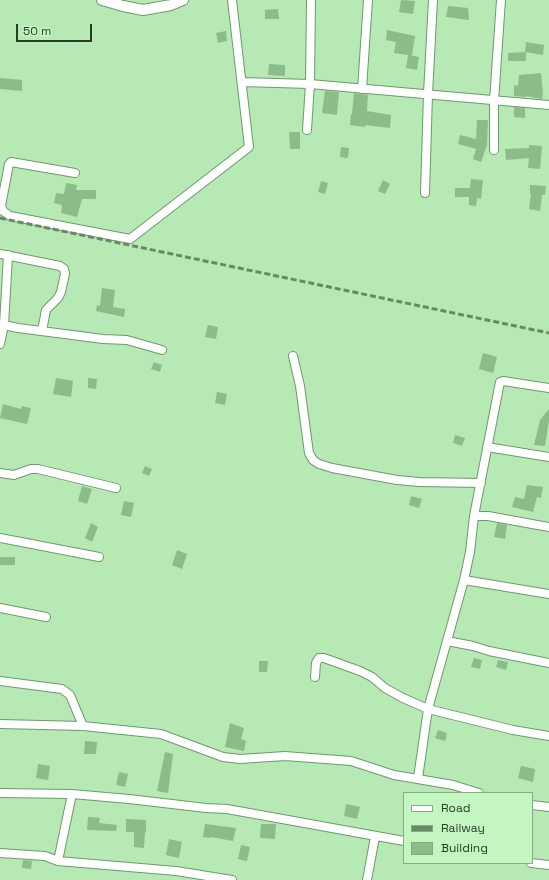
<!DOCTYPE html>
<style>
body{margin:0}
#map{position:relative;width:549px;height:880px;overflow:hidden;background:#b7e9b4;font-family:"Space Grotesk",sans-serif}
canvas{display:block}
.legend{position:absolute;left:403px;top:792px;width:130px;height:72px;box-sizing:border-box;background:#c4f6c1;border:1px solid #86ac83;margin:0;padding:5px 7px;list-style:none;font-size:12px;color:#283c27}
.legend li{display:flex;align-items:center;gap:8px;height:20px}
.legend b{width:20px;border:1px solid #86ac83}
.scale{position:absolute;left:16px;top:24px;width:76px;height:18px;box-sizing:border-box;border:2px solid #283c27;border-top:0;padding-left:5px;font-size:12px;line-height:14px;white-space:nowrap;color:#283c27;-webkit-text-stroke:3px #c4f6c1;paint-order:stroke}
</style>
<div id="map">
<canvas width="549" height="880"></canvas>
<ul class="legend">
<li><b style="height:5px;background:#fff"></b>Road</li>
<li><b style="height:5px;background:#678965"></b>Railway</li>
<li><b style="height:11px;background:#8cbc89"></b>Building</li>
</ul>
<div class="scale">50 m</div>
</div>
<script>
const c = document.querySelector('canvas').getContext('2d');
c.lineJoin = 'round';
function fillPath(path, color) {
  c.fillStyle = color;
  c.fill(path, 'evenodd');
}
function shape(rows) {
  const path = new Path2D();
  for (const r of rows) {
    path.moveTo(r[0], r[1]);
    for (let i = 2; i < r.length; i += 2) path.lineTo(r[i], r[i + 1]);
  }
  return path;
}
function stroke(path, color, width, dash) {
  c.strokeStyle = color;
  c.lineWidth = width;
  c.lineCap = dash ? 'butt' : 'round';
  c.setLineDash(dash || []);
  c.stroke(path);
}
const building = shape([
 [401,0,415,1,413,14,399,12],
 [448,6,468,8,469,20,446,17],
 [278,9,279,19,265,19,265,10],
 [387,30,415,36,412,55,410,55,419,57,417,70,406,68,408,55,394,53,396,42,386,40],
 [226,31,227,41,218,43,216,33],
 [526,42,544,45,543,55,525,52],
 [526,52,526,61,508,61,508,53],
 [269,64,285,65,285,76,268,75],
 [541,73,543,94,542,99,526,96,526,97,514,96,514,85,518,86,519,75],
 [0,78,22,80,22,91,0,89],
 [325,91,339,92,337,115,322,113],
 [354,93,368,95,367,111,391,115,390,128,365,125,365,127,350,125,351,114,352,114],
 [514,107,525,108,525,118,514,117],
 [477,120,488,120,487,145,481,162,473,159,476,149,458,144,460,135,476,139],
 [289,132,300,132,300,149,290,149],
 [529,145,542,146,540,169,528,168,529,158,506,160,505,149,529,148],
 [341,147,349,148,348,158,340,157],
 [471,179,483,180,481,199,477,198,476,206,469,205,469,197,455,197,455,188,470,188],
 [383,180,390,184,385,194,378,191],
 [321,181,328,183,325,194,318,192],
 [66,183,77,185,76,190,96,190,96,199,82,199,77,217,61,213,62,205,54,203,56,193,64,194],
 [530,185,546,186,545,195,542,195,540,211,529,209,531,194,530,194],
 [102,288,115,290,113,307,125,309,124,317,96,311,97,305,100,306],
 [208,325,218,327,216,339,205,337],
 [483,353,497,357,493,373,479,369],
 [154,362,162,365,160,372,151,369],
 [56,378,73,381,71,397,53,394],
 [88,378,97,379,96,389,88,388],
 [217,392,227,394,225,405,215,403],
 [3,404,21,409,22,406,31,408,27,424,0,418],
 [549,409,549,420,545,446,534,445,540,420],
 [455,435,465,438,462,446,453,443],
 [145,466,152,469,149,476,142,473],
 [527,485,543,487,541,498,537,497,533,512,512,507,515,497,524,499],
 [82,486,92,489,87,504,78,501],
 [411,496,422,499,419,508,409,505],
 [124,501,134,503,131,517,121,515],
 [91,523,98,527,92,542,85,538],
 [497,523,507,525,505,539,494,537],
 [177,550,187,554,182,569,172,565],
 [0,557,15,557,15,565,0,565],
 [474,658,482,660,480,669,471,667],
 [498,660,508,662,506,670,496,667],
 [259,661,268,661,267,672,259,672],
 [230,723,244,728,241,739,246,741,244,751,225,747],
 [438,730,447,733,445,741,435,738],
 [85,741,97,742,96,754,84,754],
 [165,752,173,754,168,793,157,791],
 [38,764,50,766,48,780,36,778],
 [521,766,535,769,533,782,518,778],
 [119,772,128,774,125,787,116,785],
 [346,804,360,807,357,819,344,816],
 [88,817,100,818,99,823,117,825,116,831,87,830],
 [126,819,146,820,146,832,145,832,144,848,134,847,134,832,126,832],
 [205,824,236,828,233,841,211,837,211,838,203,837],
 [261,824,276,824,275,839,260,838],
 [169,839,182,842,179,858,166,855],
 [241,845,250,847,247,861,238,859],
 [23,860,32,861,31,869,22,868]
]);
const minor = shape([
 [242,82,310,84,549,105],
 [362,89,368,0],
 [307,130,310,84,311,0],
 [494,150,494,101,501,0],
 [75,173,11,162,9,164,1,206,3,211,10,216,130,239,249,147,232,0],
 [425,193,428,94,433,0],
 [0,254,60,266,64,269,65,274,61,292,58,298,46,310,42,331],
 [0,325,4,325,18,328,103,339,127,340,162,350],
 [0,344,4,325,8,255],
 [293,356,300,386,309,453,313,460,319,464,332,468,397,480,419,482,481,483],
 [487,447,549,457],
 [0,473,14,475,31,469,38,469,116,488],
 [474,516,488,516,549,527],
 [0,538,99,557],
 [464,580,549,594],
 [0,608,46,617],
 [447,641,473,646,489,651,549,663],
 [315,677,316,663,319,658,324,658,360,671,372,677,385,688,403,698,428,709,513,730,549,736],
 [0,681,62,689,70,695,83,726],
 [0,724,83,726,161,734,223,757,240,759,285,756,351,761,394,775,453,785,479,793],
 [418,778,428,709,464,580,470,552,474,516,499,387,500,382,503,381,549,388],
 [0,793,72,794,129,799,206,808,227,809,404,841],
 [72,794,58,861,176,871,232,880],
 [532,805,549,807],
 [0,853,45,856,58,861],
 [531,863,549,865],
 [367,880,375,837]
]);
const tertiary = shape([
 [102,0,123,6,143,10,171,5,183,0]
]);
const rail = shape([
 [0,218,549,333]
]);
fillPath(building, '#8cbc89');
stroke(minor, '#6c9b6a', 10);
stroke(tertiary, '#6c9b6a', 12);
stroke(minor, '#fff', 8);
stroke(tertiary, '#fff', 10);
stroke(rail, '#678965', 3, [6, 3]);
</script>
